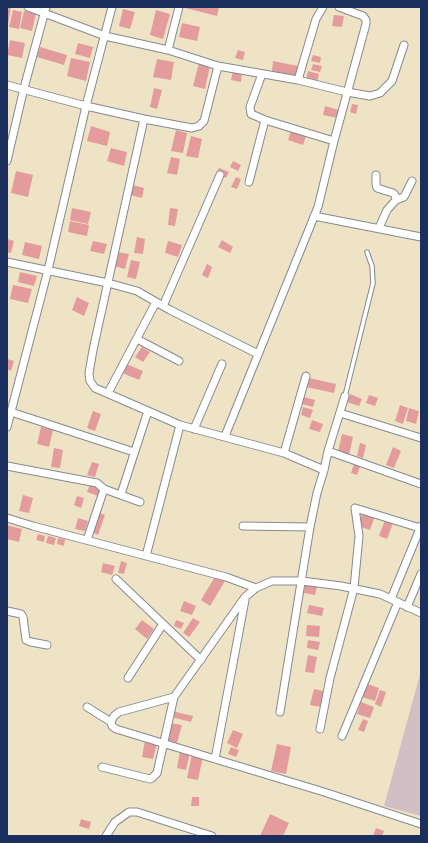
<!DOCTYPE html>
<style>
body{margin:0}
#map{position:relative;width:428px;height:843px;overflow:hidden;background:#eee4c5;font-family:"Sorts Mill Goudy",serif}
canvas{display:block}
.frame{position:absolute;inset:0;border:8px solid #1b2f5e;pointer-events:none}
</style>
<div id="map">
<canvas width="428" height="843"></canvas>
<div class="frame"></div>
</div>
<script>
const c = document.querySelector('canvas').getContext('2d');
c.lineJoin = 'round';
function fillPath(path, color) {
  c.fillStyle = color;
  c.fill(path, 'evenodd');
}
function shape(rows) {
  const path = new Path2D();
  for (const r of rows) {
    path.moveTo(r[0], r[1]);
    for (let i = 2; i < r.length; i += 2) path.lineTo(r[i], r[i + 1]);
  }
  return path;
}
function stroke(path, color, width, dash) {
  c.strokeStyle = color;
  c.lineWidth = width;
  c.lineCap = dash ? 'butt' : 'round';
  c.setLineDash(dash || []);
  c.stroke(path);
}
const industrial = shape([
 [421,671,421,816,384,806]
]);
const building = shape([
 [7,7,11,7,8,25,7,25],
 [181,7,219,7,217,16],
 [123,9,135,12,130,29,119,26],
 [13,10,22,12,19,29,9,27],
 [156,10,170,14,163,39,150,35],
 [24,11,36,13,32,31,20,28],
 [334,15,344,16,342,27,332,26],
 [182,23,200,27,197,41,179,37],
 [10,40,25,43,22,58,7,55],
 [78,43,93,47,90,58,75,54],
 [40,47,67,55,64,65,37,57],
 [238,50,245,52,243,60,235,58],
 [313,55,321,57,320,63,311,61],
 [71,58,90,62,86,81,67,76],
 [157,59,174,62,171,80,153,77],
 [273,61,298,66,297,76,272,71],
 [199,63,210,66,205,89,193,86],
 [313,64,322,66,320,72,311,70],
 [233,71,242,72,241,82,231,80],
 [308,71,319,74,317,82,306,80],
 [154,88,162,90,157,109,150,107],
 [352,104,358,105,356,114,350,112],
 [325,106,339,110,337,118,323,115],
 [91,126,110,132,107,146,87,141],
 [176,130,187,133,183,153,171,151],
 [291,130,306,136,303,145,288,140],
 [191,136,202,139,198,158,186,156],
 [111,148,127,152,124,166,107,161],
 [171,157,180,159,177,175,167,173],
 [233,161,241,165,238,171,230,167],
 [219,168,229,172,226,178,216,173],
 [16,171,33,175,28,197,11,193],
 [236,177,241,179,237,189,231,187],
 [133,185,144,188,142,198,130,195],
 [72,208,91,212,88,224,70,220],
 [170,208,178,209,175,226,168,225],
 [70,221,89,225,87,236,68,232],
 [137,237,145,239,143,254,134,253],
 [7,239,14,241,11,253,7,252],
 [222,240,233,247,230,253,218,247],
 [93,241,107,244,104,254,90,251],
 [168,241,182,245,178,257,165,253],
 [25,242,42,246,39,259,22,255],
 [117,252,129,254,125,269,114,266],
 [131,260,140,262,136,279,127,277],
 [207,264,212,267,208,278,202,275],
 [20,272,37,276,34,286,18,282],
 [13,285,32,289,28,303,10,299],
 [77,297,89,303,84,316,72,310],
 [142,347,150,352,143,362,135,357],
 [7,359,14,361,11,371,7,369],
 [124,363,143,371,139,380,120,372],
 [309,378,336,384,334,393,306,387],
 [350,394,362,399,359,406,347,402],
 [369,395,378,398,375,406,366,403],
 [304,397,315,400,313,407,302,404],
 [400,405,408,408,403,424,395,421],
 [303,407,313,410,310,418,301,415],
 [409,408,419,411,416,424,406,421],
 [93,411,101,414,95,431,87,428],
 [312,420,323,424,320,432,309,429],
 [41,427,53,430,49,447,37,444],
 [342,434,353,437,349,455,338,452],
 [360,443,366,445,363,458,357,456],
 [393,447,401,451,394,468,386,465],
 [54,448,63,450,60,468,51,467],
 [92,462,99,464,95,477,87,475],
 [354,464,360,466,357,475,351,473],
 [90,484,101,488,98,496,87,492],
 [23,495,33,498,29,513,19,511],
 [77,496,84,498,81,508,74,505],
 [363,512,375,516,370,530,358,526],
 [99,513,105,515,98,535,92,532],
 [78,518,88,521,85,531,75,529],
 [385,520,393,523,387,539,379,536],
 [7,525,22,529,19,542,7,539],
 [38,534,45,536,44,542,36,540],
 [48,536,56,538,54,545,46,543],
 [58,538,65,539,64,546,57,544],
 [121,561,127,563,124,574,118,573],
 [103,563,115,566,112,575,101,572],
 [216,575,225,581,210,606,201,600],
 [305,585,317,587,315,595,304,593],
 [184,601,196,606,192,615,180,611],
 [309,605,324,608,322,616,307,613],
 [193,618,200,622,189,637,183,633],
 [142,620,154,629,147,639,135,629],
 [176,620,184,623,181,629,174,626],
 [307,625,320,626,319,637,306,636],
 [308,640,320,642,318,650,307,648],
 [308,655,317,657,314,673,305,672],
 [367,684,379,688,375,701,362,697],
 [314,689,324,691,321,707,310,705],
 [380,690,386,692,381,707,375,704],
 [361,702,374,707,370,718,357,714],
 [172,711,193,716,191,722,171,717],
 [363,719,368,721,364,732,358,730],
 [170,723,182,725,177,743,166,741],
 [233,730,243,734,237,748,227,743],
 [145,740,157,743,153,759,142,757],
 [277,744,291,747,286,774,271,771],
 [231,747,239,750,236,757,228,754],
 [180,751,190,753,186,770,177,768],
 [192,754,203,756,198,780,187,778],
 [192,797,199,797,199,806,191,806],
 [270,814,289,823,283,836,260,836],
 [81,819,91,822,89,829,79,826],
 [376,828,384,831,382,836,373,836]
]);
const service = shape([
 [345,396,373,283,372,266,367,252]
]);
const minor = shape([
 [28,7,105,36,168,50,179,7],
 [168,50,218,66,298,80,347,92,370,96,380,93,392,81,404,45],
 [262,74,250,107,251,114,265,120,334,141],
 [298,80,316,19,323,7],
 [7,85,86,106,144,119,192,128,199,126,204,121,218,66],
 [144,119,93,350,89,373,90,381,95,388,180,425,284,453,324,470],
 [7,161,24,88,46,7],
 [376,175,376,184,377,188,393,193,395,195,396,200],
 [249,182,265,120],
 [314,216,421,237],
 [379,228,387,210,396,200,404,197,412,181],
 [7,262,108,283,137,291,170,310,258,354],
 [163,306,220,175],
 [137,339,179,361],
 [108,393,156,302],
 [11,412,134,452],
 [340,413,421,438],
 [7,427,48,270,86,106,112,7],
 [194,429,222,364],
 [225,436,318,207,334,141,366,24,366,20,363,16,339,7],
 [328,451,421,484],
 [284,453,306,376],
 [7,466,97,483,104,489,87,540],
 [104,489,140,502],
 [121,494,148,411],
 [7,518,33,526,226,577,256,588],
 [243,526,310,527],
 [146,556,180,425],
 [116,579,201,660],
 [391,599,421,526],
 [407,607,421,574],
 [7,611,21,614,23,617,26,640,31,642,47,645],
 [421,613,380,594,341,586,302,581,272,581,256,588,245,597,174,697,119,712,114,716,111,722,112,726,116,729,324,792,421,824],
 [128,678,163,624],
 [87,707,111,722],
 [280,712,310,527,317,493,324,470,328,451,345,396],
 [320,729,330,678,354,588,359,536,355,508,420,528],
 [342,736,398,602],
 [215,759,245,600],
 [102,767,150,779,152,778,157,773,174,697],
 [106,836,115,822,129,812,137,812,212,836]
]);
fillPath(industrial, '#d2bec5');
fillPath(building, '#e39c9b');
stroke(service, '#848a92', 5.5);
stroke(minor, '#848a92', 9);
stroke(service, '#fff', 3.5);
stroke(minor, '#fff', 7);
</script>
